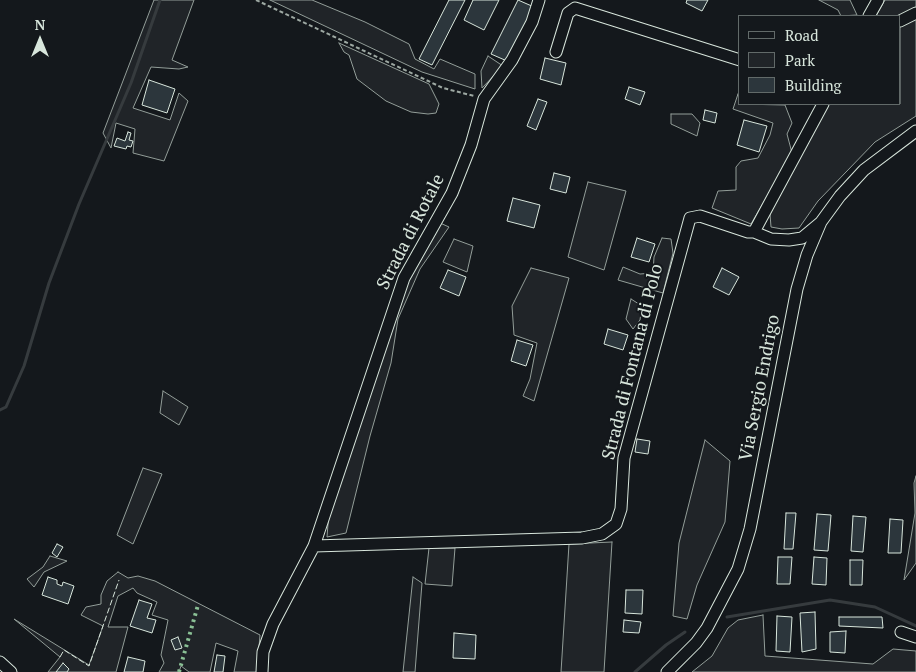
<!DOCTYPE html>
<style>
body{margin:0}
#map{position:relative;width:916px;height:672px;overflow:hidden;background:#14181c;font-family:"PT Serif",serif}
canvas{display:block}
.legend{position:absolute;left:738px;top:15px;width:162px;height:90px;box-sizing:border-box;background:#14181c;border:1px solid #626a69;margin:0;padding:6px 9px;list-style:none;font-size:15px;color:#d8e6dc}
.legend li{display:flex;align-items:center;gap:10px;height:25px}
.legend b{width:25px;border:1px solid #626a69}
.north{position:absolute;left:15px;top:15px;width:50px;height:50px;-webkit-text-stroke:4px #14181c;paint-order:stroke;rotate:0deg;font-size:14px;font-weight:700;line-height:20px;text-align:center;color:#d8e6dc}
.north::after{content:'';display:block;margin:auto;width:18px;height:22px;background:#d8e6dc;clip-path:polygon(50% 0,100% 100%,50% 72%,0 100%)}
</style>
<div id="map">
<canvas width="916" height="672"></canvas>
<ul class="legend">
<li><b style="height:6px;background:#14181c"></b>Road</li>
<li><b style="height:14px;background:#202428"></b>Park</li>
<li><b style="height:14px;background:#2c363c"></b>Building</li>
</ul>
<div class="north">N</div>
</div>
<script>
const c = document.querySelector('canvas').getContext('2d');
c.lineJoin = 'round';
function fillPath(path, color) {
  c.fillStyle = color;
  c.fill(path, 'evenodd');
}
function shape(rows) {
  const path = new Path2D();
  for (const r of rows) {
    path.moveTo(r[0], r[1]);
    for (let i = 2; i < r.length; i += 2) path.lineTo(r[i], r[i + 1]);
  }
  return path;
}
function stroke(path, color, width, dash) {
  c.strokeStyle = color;
  c.lineWidth = width;
  c.lineCap = dash ? 'butt' : 'round';
  c.setLineDash(dash || []);
  c.stroke(path);
}
function write(font, color, halo, rows, align = 'center') {
  c.font = font + ' "PT Serif",serif';
  c.lineWidth = 4;
  c.setLineDash([]);
  c.textBaseline = 'middle';
  c.strokeStyle = halo;
  c.fillStyle = color;
  for (const [text, x, y, turn = 0] of rows) {
    c.save();
    c.translate(x, y);
    c.rotate((+turn || 0) * Math.PI / 180);
    c.textAlign = isNaN(turn) ? turn : align;
    if (halo) c.strokeText(text, 0, 0);
    c.fillText(text, 0, 0);
    c.restore();
  }
}
const green = shape([
 [154,0,194,0,172,60,188,67,179,69,151,67,133,108,170,120,179,93,188,101,164,161,133,153,135,129,116,123,111,148,103,133,154,0],
 [270,0,312,0,365,22,409,44,415,59,434,69,440,59,475,74,475,89,422,72,270,0],
 [819,0,850,0,857,15,841,16,838,10,819,0],
 [885,0,916,0,916,116,875,142,818,201,799,228,782,229,771,227,770,214,829,104,900,104,900,16,876,16,885,0],
 [339,43,429,84,439,104,436,113,428,114,411,112,386,101,357,79,349,55,344,52,339,43],
 [488,56,503,66,482,88,481,71,488,56],
 [738,94,740,104,785,105,792,123,787,134,792,153,751,224,712,208,718,191,736,190,736,167,741,161,758,158,770,135,773,123,733,109,738,94],
 [671,114,692,114,700,123,697,136,671,124,671,114],
 [588,182,626,191,604,270,568,257,588,182],
 [440,223,449,227,420,269,398,319,391,363,370,436,346,533,327,537,329,511,393,317,414,268,440,223],
 [662,238,671,239,673,253,663,293,618,280,623,267,640,274,653,273,654,257,662,238],
 [454,239,473,246,467,272,443,262,454,239],
 [531,268,569,278,534,401,523,396,530,379,537,343,514,335,512,306,531,268],
 [631,299,642,306,640,320,633,329,626,319,631,299],
 [163,391,188,407,179,425,160,413,163,391],
 [705,440,730,461,725,522,697,585,687,619,673,616,679,543,705,440],
 [143,468,162,474,133,544,117,535,143,468],
 [916,476,916,563,904,580,915,513,914,483,916,476],
 [612,542,604,672,561,672,569,544,612,542],
 [429,548,455,548,452,586,425,584,429,548],
 [50,556,67,561,44,572,34,587,27,579,43,567,50,556],
 [118,572,128,578,138,576,155,581,260,635,257,672,234,672,238,651,216,643,210,672,189,672,181,666,179,672,159,672,164,663,161,655,168,620,152,615,157,602,137,593,133,588,118,596,108,627,128,627,116,672,48,672,60,657,14,619,89,665,103,626,81,615,86,607,101,604,101,595,107,581,118,572],
 [413,577,422,583,415,672,403,672,413,577],
 [763,615,765,656,873,664,893,649,916,651,916,672,692,672,712,656,728,628,738,620,763,615]
]);
const stream = shape([
 [0,410,6,407,24,366,49,283,79,204,131,83,160,0],
 [727,617,830,600,875,607,916,626],
 [635,672,666,645,685,632]
]);
const building = shape([
 [449,0,465,0,432,65,419,59,449,0],
 [473,0,499,0,484,30,464,20,473,0],
 [518,0,534,7,507,61,491,54,518,0],
 [687,0,708,0,702,11,686,3,687,0],
 [545,58,566,63,561,85,540,79,545,58],
 [149,80,175,89,167,113,142,105,149,80],
 [629,87,645,92,640,105,625,99,629,87],
 [538,99,547,102,536,130,527,126,538,99],
 [705,110,717,113,715,123,703,120,705,110],
 [744,120,767,126,759,152,737,145,744,120],
 [128,132,131,133,129,140,133,141,131,147,127,146,126,149,114,146,117,138,125,141,128,132],
 [554,173,570,177,566,193,550,189,554,173],
 [513,198,540,205,534,228,507,221,513,198],
 [637,238,655,244,649,262,631,257,637,238],
 [722,268,739,277,729,295,713,287,722,268],
 [448,270,466,277,459,296,440,288,448,270],
 [608,329,628,335,623,350,604,344,608,329],
 [517,340,533,345,526,366,511,361,517,340],
 [637,439,650,441,648,454,635,452,637,439],
 [786,513,796,513,793,549,784,549,786,513],
 [817,514,831,515,828,551,814,550,817,514],
 [853,516,866,517,863,552,851,551,853,516],
 [890,519,903,520,901,553,888,553,890,519],
 [57,544,63,547,57,557,52,553,57,544],
 [778,557,792,557,790,584,777,584,778,557],
 [814,557,827,558,826,585,812,584,814,557],
 [850,560,863,560,862,585,850,585,850,560],
 [48,577,57,580,57,584,62,586,63,582,74,586,68,604,42,595,48,577],
 [626,590,643,590,642,614,625,613,626,590],
 [139,600,152,604,147,618,156,620,152,633,130,626,139,600],
 [815,612,816,649,802,652,800,613,815,612],
 [777,616,792,617,790,652,776,651,777,616],
 [839,617,882,617,883,628,839,626,839,617],
 [624,620,641,622,639,633,623,632,624,620],
 [846,631,845,653,830,652,830,632,846,631],
 [454,633,476,635,475,659,453,658,454,633],
 [178,637,182,648,175,650,171,640,178,637],
 [217,655,225,656,223,672,214,672,217,655],
 [128,657,145,661,143,672,124,672,128,657],
 [63,663,69,669,67,672,56,672,63,663]
]);
const path = shape([
 [256,0,443,88,474,96]
]);
const minor = shape([
 [869,16,878,0],
 [900,21,916,13],
 [556,52,568,13,575,8,740,60],
 [754,232,771,239,789,240,802,238,820,223],
 [314,546,404,278,452,193,471,145,484,99,512,60,532,22,539,0],
 [901,632,916,637],
 [0,662,11,672],
 [262,672,263,652,273,624,314,546,582,538,602,534,616,524,621,509,624,458,690,218,700,216,748,232,754,232,823,104],
 [667,672,696,643,707,628,738,569,750,529,797,289,807,255,821,222,840,196,864,170,916,131]
]);
const hedge = shape([
 [179,672,198,605]
]);
const fence = shape([
 [60,657,64,650,89,666,119,580]
]);
const streetNames = [
 ["Strada di Rotale",411,232,-63],
 ["Strada di Fontana di Polo",633,362,-76],
 ["Via Sergio Endrigo",760,388,-79]
];
fillPath(green, '#202428');
stroke(green, '#939e99', 1);
stroke(stream, '#363b3e', 3);
fillPath(building, '#2c363c');
stroke(building, '#d8e6dc', 1);
stroke(minor, '#d8e6dc', 13);
stroke(path, '#9da8a2', 2, [4, 2.5]);
stroke(minor, '#14181c', 11);
stroke(hedge, '#8ac095', 4, [2.5, 4]);
stroke(fence, '#d8e6dc', 1, [6, 2.5]);
write('18px', '#d8e6dc', '#14181c', streetNames);
</script>
